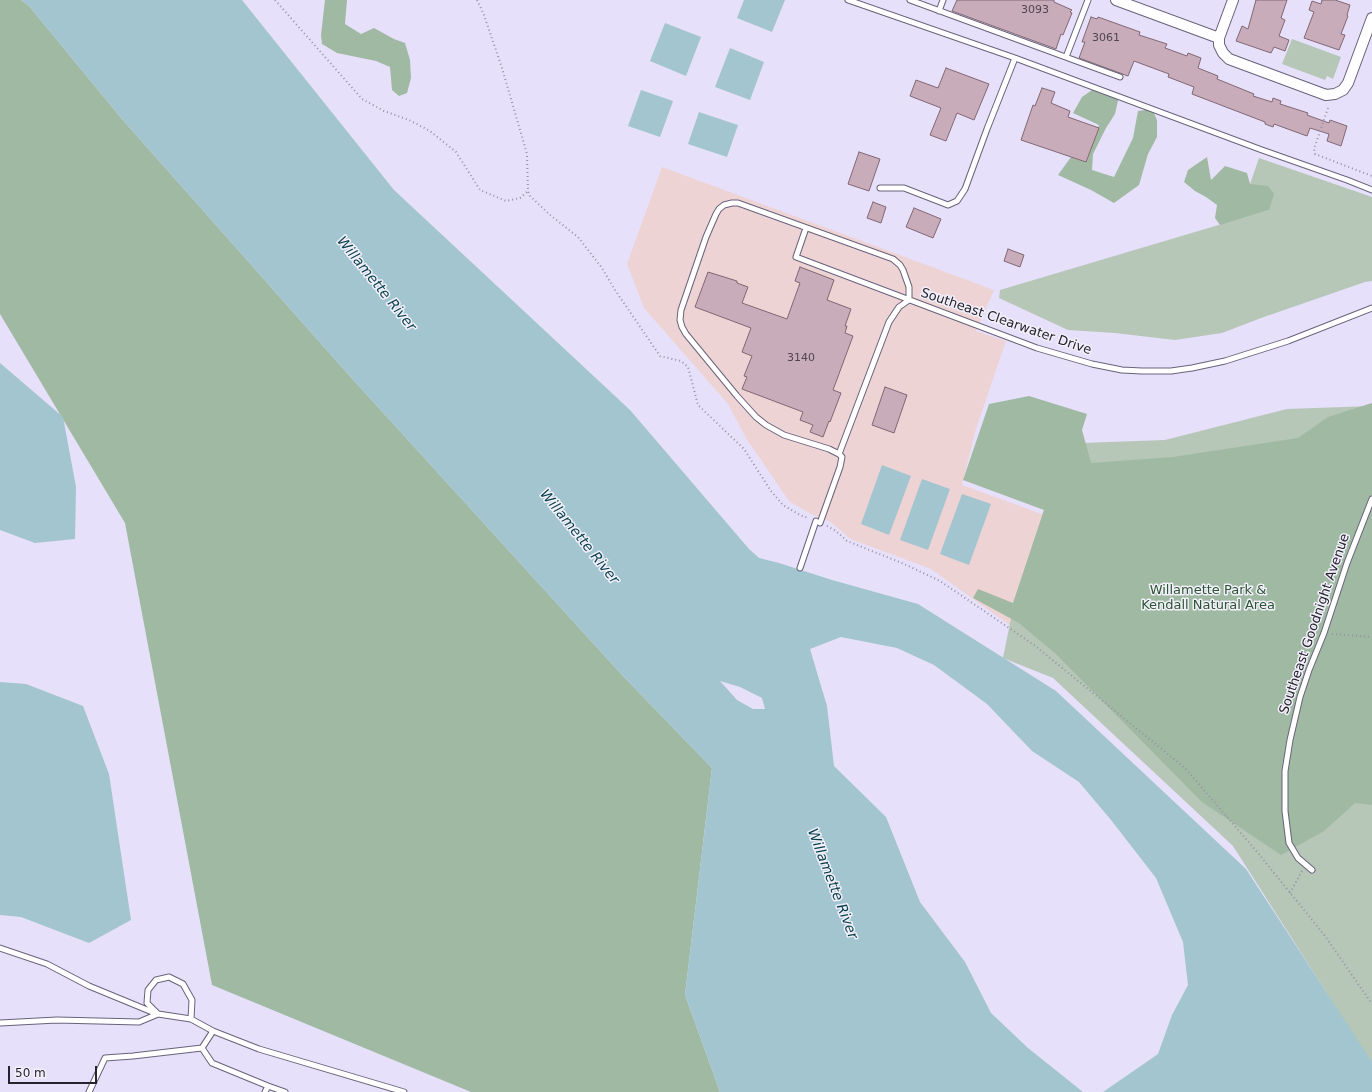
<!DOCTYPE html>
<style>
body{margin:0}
#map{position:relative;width:1372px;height:1092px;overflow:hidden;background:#e6e0fb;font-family:"DejaVu Sans",sans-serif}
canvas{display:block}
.scale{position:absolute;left:8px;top:1066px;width:89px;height:18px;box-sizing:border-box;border:2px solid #26232d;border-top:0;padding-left:5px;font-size:12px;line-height:14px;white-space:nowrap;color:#26232d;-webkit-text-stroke:3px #f2f0fb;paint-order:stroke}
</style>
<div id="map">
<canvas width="1372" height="1092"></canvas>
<div class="scale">50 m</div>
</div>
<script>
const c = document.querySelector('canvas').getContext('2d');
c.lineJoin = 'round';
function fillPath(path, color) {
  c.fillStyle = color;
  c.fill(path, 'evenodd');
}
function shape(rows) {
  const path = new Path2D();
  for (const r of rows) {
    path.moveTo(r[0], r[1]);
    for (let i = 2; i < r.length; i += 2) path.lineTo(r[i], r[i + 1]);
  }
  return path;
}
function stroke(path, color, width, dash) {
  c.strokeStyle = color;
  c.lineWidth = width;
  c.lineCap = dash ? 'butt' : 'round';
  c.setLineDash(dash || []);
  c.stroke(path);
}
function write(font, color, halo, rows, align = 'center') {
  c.font = font + ' "DejaVu Sans",sans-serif';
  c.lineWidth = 3;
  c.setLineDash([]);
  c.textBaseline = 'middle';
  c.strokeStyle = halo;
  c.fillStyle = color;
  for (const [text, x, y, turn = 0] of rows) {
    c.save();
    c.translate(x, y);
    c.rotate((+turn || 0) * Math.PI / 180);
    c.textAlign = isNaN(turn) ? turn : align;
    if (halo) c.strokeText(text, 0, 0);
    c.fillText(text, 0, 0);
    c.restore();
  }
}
const industrial = shape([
 [662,167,994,290,976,331,1006,341,976,429,962,485,1061,521,1011,626,931,569,853,540,848,537,831,522,811,514,789,501,746,438,728,404,644,308,627,264]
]);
const green = shape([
 [1292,39,1341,57,1333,79,1327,76,1325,80,1282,64],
 [1259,158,1372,197,1372,281,1365,282,1261,318,1222,333,1175,340,1115,333,1068,330,999,298,1000,290,1269,210,1250,184],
 [1372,406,1372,1064,1233,846,1053,678,1003,658,1014,603,1051,489,1082,443,1165,440,1287,409]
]);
const forest = shape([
 [0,0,21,0,29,6,122,119,347,373,622,675,712,768,685,995,720,1092,471,1092,212,985,125,523,0,314],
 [325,0,347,0,345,24,361,34,374,28,394,39,405,43,410,60,411,78,407,93,399,96,392,90,390,67,376,61,337,53,322,44,321,35],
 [1095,88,1119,96,1115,114,1106,128,1093,154,1092,170,1114,177,1133,138,1138,111,1152,109,1157,120,1157,137,1148,154,1139,185,1114,203,1091,190,1058,175,1071,157,1086,162,1099,125,1073,113,1082,97],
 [1207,157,1211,180,1225,166,1247,173,1250,184,1268,186,1274,194,1269,210,1220,225,1215,218,1217,205,1206,197,1195,191,1184,182,1188,170],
 [1029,396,1087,414,1082,430,1091,463,1173,457,1298,438,1328,417,1372,403,1372,805,1355,803,1324,831,1281,855,1202,802,1056,654,1019,623,973,598,978,589,1013,603,1044,510,963,480,989,404]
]);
const water = shape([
 [21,0,242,0,394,190,630,410,749,549,759,558,779,563,832,580,918,604,1056,691,1246,869,1372,1062,1372,1092,1103,1092,1158,1054,1172,1015,1188,985,1183,942,1156,878,1111,820,1079,782,1032,751,987,704,934,665,897,648,841,637,810,649,827,706,834,766,886,817,920,902,965,962,991,1013,1028,1048,1083,1092,720,1092,685,995,712,768,622,675,347,373,122,119,29,6],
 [720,681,740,687,762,698,765,709,753,709,737,700],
 [744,0,785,0,772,32,737,18],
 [665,23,701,37,686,76,650,61],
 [730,48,764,62,750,100,715,87],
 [641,90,673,101,660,137,628,126],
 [699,112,738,125,727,157,688,144],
 [0,363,63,417,76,487,75,539,35,543,0,530],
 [882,465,911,476,889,535,861,524],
 [922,479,950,489,928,550,900,540],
 [962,494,991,504,969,565,940,554],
 [0,682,26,684,83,706,109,774,131,920,89,943,21,917,0,915]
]);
const building = shape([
 [957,0,1054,0,1054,2,1072,10,1070,12,1072,13,1063,35,1061,34,1056,49,952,11,957,0],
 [1256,0,1287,0,1281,18,1285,20,1279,36,1289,40,1285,51,1274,47,1271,53,1236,41,1242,26,1248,29,1256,0],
 [1322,0,1335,0,1350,5,1347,15,1348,16,1341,34,1345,35,1339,50,1304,38,1314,12,1309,10,1312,1,1321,4,1322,0],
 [1091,17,1097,19,1098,17,1140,32,1139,35,1167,44,1165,48,1187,56,1188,53,1201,58,1198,68,1218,76,1217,79,1254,94,1253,96,1272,102,1273,98,1281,101,1280,104,1308,113,1307,115,1329,123,1330,120,1347,126,1341,146,1327,141,1329,134,1310,128,1307,136,1274,124,1273,127,1265,124,1265,122,1192,94,1194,87,1168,77,1169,74,1134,61,1128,76,1079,58,1085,42,1082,42,1091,17],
 [946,68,989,84,974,120,957,113,946,141,930,135,941,108,910,96,916,80,938,88,946,68],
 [1042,88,1055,92,1051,103,1070,111,1068,117,1099,128,1086,162,1021,140,1033,105,1035,106,1042,88],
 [859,152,880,159,869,191,848,184,859,152],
 [873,202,886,207,881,223,867,218,873,202],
 [914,208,941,219,933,238,906,227,914,208],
 [1008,249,1024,255,1020,267,1004,261,1008,249],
 [800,267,834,280,827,300,851,309,845,326,847,326,845,333,853,336,833,390,841,393,830,422,829,421,823,437,810,432,813,425,800,420,803,412,742,389,747,377,744,376,752,356,742,352,751,328,695,307,708,272,737,281,737,283,748,287,742,303,787,319,800,283,795,281,800,267],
 [885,387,907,395,894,433,872,425,885,387]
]);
const path = shape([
 [275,0,362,99,384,111,409,120,430,131,456,152,480,190,506,201,520,198,528,191],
 [477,0,484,15,502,68,527,154,528,191,530,196,550,215,578,237,602,268,615,290,660,356,681,361,688,367,698,405,744,449,771,491,783,505,800,515,808,518],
 [1328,108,1314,149,1315,154,1372,176],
 [827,526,836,531,847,541,902,563,940,581,1034,645,1185,768,1258,853,1325,936,1372,1004],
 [1332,634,1372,637],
 [1290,893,1302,871]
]);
const lane = shape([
 [848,0,1015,58,1262,150,1347,180,1372,190],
 [910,0,1120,77],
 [939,11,943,0],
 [1066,57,1088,0],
 [880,188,904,188,948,205,957,201,965,189,987,129,1015,58],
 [806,228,796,257,1037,348,1092,364,1122,370,1142,371,1171,371,1192,368,1225,361,1288,341,1372,308],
 [839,454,889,322,899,307,909,300],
 [820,523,840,467,842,457,839,454,829,449,784,435,766,425,756,417,737,396,686,334,682,327,680,320,681,310,706,237,716,214,719,209,724,205,732,203,738,203,893,259,900,265,903,270,909,287,909,300],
 [800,568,816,521],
 [1312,870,1298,858,1289,843,1285,811,1285,771,1290,740,1300,697,1309,670,1324,633,1347,563,1372,499],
 [0,948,47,964,89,986,157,1014],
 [191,1019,192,1000,183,984,169,977,156,980,148,990,147,1003,158,1014,191,1019,213,1031,259,1049,404,1092],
 [0,1023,57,1020,139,1022,158,1014],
 [202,1048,212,1063,268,1086],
 [89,1092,105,1058,133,1056,202,1048,213,1031],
 [265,1092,268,1086,285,1092]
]);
const street = shape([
 [1116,0,1219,38],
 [1233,0,1219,38,1219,45,1223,53,1229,59,1326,95,1335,94,1343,90,1348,83,1372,18]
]);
const numberNames = [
 ["3093",1035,10],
 ["3061",1106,38],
 ["3140",801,358]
];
const streetNames = [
 ["Southeast Clearwater Drive",1006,322,19],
 ["Southeast Goodnight Avenue",1315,624,-71]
];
const parkNames = [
 ["Willamette Park &",1208,591],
 ["Kendall Natural Area",1208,606]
];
const waterNames = [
 ["Willamette River",376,284,51],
 ["Willamette River",579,537,51],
 ["Willamette River",832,884,69]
];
fillPath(industrial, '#eed3d5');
fillPath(green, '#b6c6b7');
fillPath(forest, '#a0b9a3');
fillPath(water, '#a2c5cf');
fillPath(building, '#c9acb9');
stroke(building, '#816773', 1);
stroke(lane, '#68627a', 7);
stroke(street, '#68627a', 12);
stroke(path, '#9691a5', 2, [1, 3]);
stroke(lane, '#fff', 5);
stroke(street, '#fff', 10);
write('11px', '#4f4550', null, numberNames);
write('13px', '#26232d', '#f2f0fb', streetNames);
write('13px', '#2c5332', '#f2f0fb', parkNames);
write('italic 14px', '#073f4a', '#f2f0fb', waterNames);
</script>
